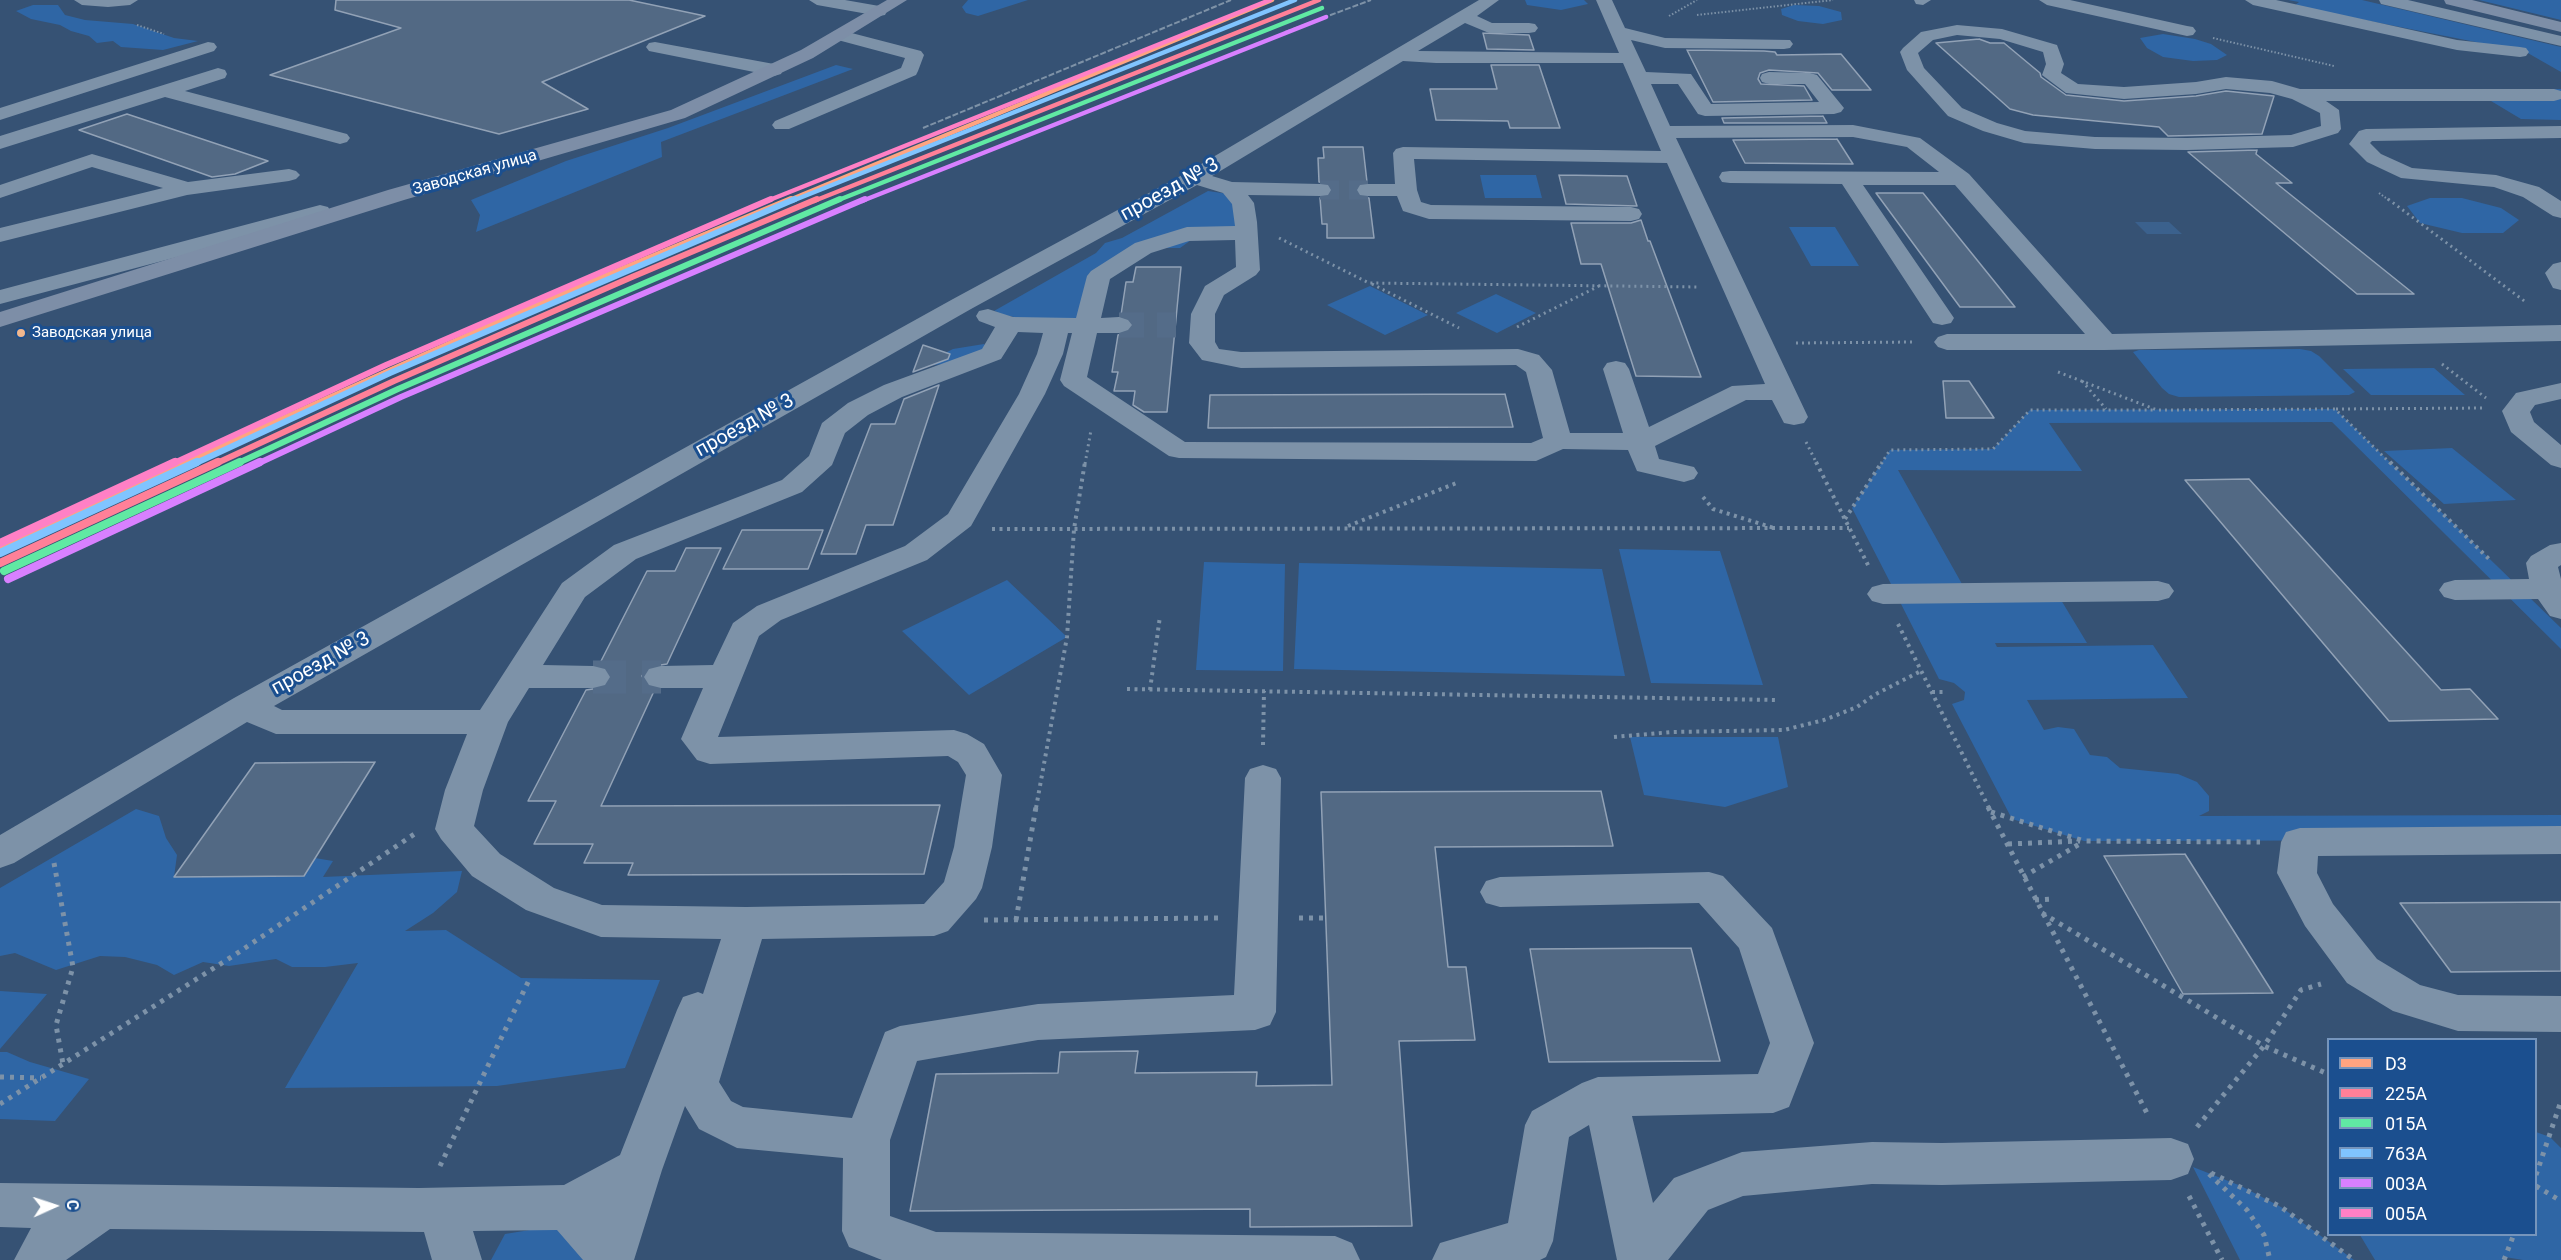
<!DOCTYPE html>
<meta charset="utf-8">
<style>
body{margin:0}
#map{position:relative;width:2561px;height:1260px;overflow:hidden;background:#365274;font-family:Roboto,sans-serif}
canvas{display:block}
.legend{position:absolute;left:2327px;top:1038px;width:210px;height:198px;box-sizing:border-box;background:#1b4f8f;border:2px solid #7695bc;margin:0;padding:8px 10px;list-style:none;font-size:18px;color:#fff}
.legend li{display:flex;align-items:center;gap:12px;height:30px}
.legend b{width:30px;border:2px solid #7695bc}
.north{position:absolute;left:24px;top:1176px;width:60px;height:60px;-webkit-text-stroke:4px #1b4f8f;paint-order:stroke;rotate:87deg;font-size:16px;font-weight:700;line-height:24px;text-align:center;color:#fff}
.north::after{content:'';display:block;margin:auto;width:21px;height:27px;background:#fff;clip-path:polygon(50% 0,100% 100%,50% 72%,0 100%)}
</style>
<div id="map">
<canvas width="2561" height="1260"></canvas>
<ul class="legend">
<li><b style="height:8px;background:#ffa480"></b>D3</li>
<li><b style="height:8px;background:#ff8098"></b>225А</li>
<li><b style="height:8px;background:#60e9a3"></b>015А</li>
<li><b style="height:8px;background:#80c4ff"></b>763А</li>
<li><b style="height:8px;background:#d880ff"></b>003А</li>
<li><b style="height:8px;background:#ff80c5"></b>005А</li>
</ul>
<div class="north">С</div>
</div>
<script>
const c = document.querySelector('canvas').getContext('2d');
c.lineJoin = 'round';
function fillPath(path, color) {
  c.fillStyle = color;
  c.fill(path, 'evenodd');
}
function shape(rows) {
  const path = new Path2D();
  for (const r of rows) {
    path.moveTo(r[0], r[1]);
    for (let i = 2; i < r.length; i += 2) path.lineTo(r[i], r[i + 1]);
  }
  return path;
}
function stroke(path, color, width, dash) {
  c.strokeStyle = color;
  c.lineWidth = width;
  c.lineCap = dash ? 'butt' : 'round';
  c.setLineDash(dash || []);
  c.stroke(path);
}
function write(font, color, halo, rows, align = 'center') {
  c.font = font + ' Roboto,sans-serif';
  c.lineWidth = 6;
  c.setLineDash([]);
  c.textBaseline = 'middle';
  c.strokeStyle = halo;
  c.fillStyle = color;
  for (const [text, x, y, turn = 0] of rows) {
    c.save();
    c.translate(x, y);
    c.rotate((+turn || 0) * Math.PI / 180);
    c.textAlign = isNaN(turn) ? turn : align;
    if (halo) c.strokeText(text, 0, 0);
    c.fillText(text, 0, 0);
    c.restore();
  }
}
const green = shape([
 [968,0,1028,0,978,16,966,13,962,7],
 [1525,0,1584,0,1588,4,1561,10,1527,5],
 [2288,0,2362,0,2561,47,2561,72,2526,52,2294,6,2299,2],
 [2479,0,2561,0,2561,20],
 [33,5,58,5,65,15,85,20,133,24,174,38,198,41,163,50,121,47,113,41,97,43,89,36,71,31,60,25,31,19,16,11],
 [1794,5,1819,6,1841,12,1842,20,1823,24,1798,21,1782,15,1781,9],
 [2163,34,2195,39,2211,44,2227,55,2217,60,2193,61,2163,57,2147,48,2140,38],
 [836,65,853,69,661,142,662,157,476,232,480,215,471,200,566,161,668,128],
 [2471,89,2561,89,2561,120,2521,119],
 [1480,175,1536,175,1542,198,1485,198],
 [1208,191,1236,195,1247,233,1194,238,1180,248,1165,248,1144,254,1112,268,1089,320,1028,321,1010,316,998,315,998,312,994,311,1096,253,1105,243,1122,238],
 [2430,198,2462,198,2501,208,2519,220,2503,233,2462,233,2420,223,2407,206],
 [1789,227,1835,227,1859,266,1811,266],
 [1370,286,1428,315,1385,335,1327,305],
 [1496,294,1536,313,1497,333,1456,313],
 [984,344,988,349,957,363,931,365,939,356,953,349],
 [2300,349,2311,351,2319,356,2355,392,2349,395,2179,397,2169,394,2162,388,2133,352,2139,350],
 [2434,368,2465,395,2371,395,2343,369],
 [2335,409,2561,628,2561,649,2332,422,2049,423,2082,471,1898,470,1962,584,1891,584,1852,508,1890,450,1993,449,2030,410],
 [2452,448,2516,500,2444,504,2384,451],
 [1619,549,1720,551,1763,685,1651,683],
 [1204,562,1285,564,1283,671,1196,670],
 [1299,563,1602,569,1625,676,1294,669],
 [1007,580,1067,637,969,695,902,631],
 [1899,600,2061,600,2087,643,1995,643,1997,647,2153,645,2188,698,2027,700,2044,730,2058,727,2074,729,2090,755,2107,757,2120,768,2178,774,2197,782,2209,796,2209,811,2199,816,2561,815,2561,840,2084,841,2012,819,1952,704,1964,700,1965,692,1954,683,1939,679],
 [1630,737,1778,737,1788,787,1725,807,1644,795],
 [136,809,159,816,166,838,177,855,174,877,304,876,315,858,333,861,323,877,462,871,457,892,433,913,405,931,446,930,521,978,660,980,625,1068,497,1086,285,1088,358,963,325,967,292,967,276,959,229,966,203,962,174,975,157,965,125,957,100,956,56,970,15,953,0,956,0,888],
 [0,991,47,994,0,1049],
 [0,1052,7,1052,30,1062,89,1079,55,1121,0,1119],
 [2536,1132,2550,1137,2561,1148,2561,1260,2523,1260,2505,1257,2504,1260,2375,1260,2360,1235,2536,1234],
 [2193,1167,2241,1186,2281,1207,2354,1260,2240,1260],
 [536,1229,574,1230,589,1260,491,1260,505,1234]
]);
const water = shape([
 [2135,222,2169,222,2182,234,2147,234]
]);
const building = shape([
 [336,0,629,0,705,16,542,82,588,109,499,134,270,75,401,28,335,10,336,0],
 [1483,33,1529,35,1534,50,1487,49,1483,33],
 [1979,39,1990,43,2004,43,2040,73,2041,77,2066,95,2124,101,2196,96,2226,91,2274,96,2262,134,2168,136,2159,127,2033,115,2010,109,1936,43,1979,39],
 [1687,50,1764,51,1775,52,1777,55,1841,54,1871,90,1832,90,1818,73,1769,70,1760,73,1758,79,1761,84,1804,86,1812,100,1713,102,1687,50],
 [1491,65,1539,65,1560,128,1510,128,1508,121,1436,120,1430,89,1497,89,1491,65],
 [127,114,268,161,235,174,212,177,79,130,127,114],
 [1823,116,1827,123,1724,123,1722,118,1823,116],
 [1837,139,1853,164,1745,163,1733,140,1837,139],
 [1323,147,1363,147,1367,182,1358,184,1355,191,1360,197,1369,198,1374,238,1327,238,1327,224,1322,224,1320,198,1330,196,1333,189,1328,183,1319,182,1318,158,1324,158,1323,147],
 [2257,150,2256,154,2292,183,2276,183,2414,294,2357,294,2188,152,2257,150],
 [1559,175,1627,176,1637,206,1566,204,1559,175],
 [1876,193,1923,193,2015,307,1960,307,1876,193],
 [1641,220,1648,241,1650,241,1701,377,1636,376,1601,264,1581,264,1571,223,1631,223,1641,220],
 [1136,267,1181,267,1167,412,1144,412,1133,405,1135,391,1114,391,1118,372,1112,372,1118,335,1129,332,1134,325,1130,319,1121,315,1126,282,1133,282,1136,267],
 [923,345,950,354,948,359,913,372,923,345],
 [1943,381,1969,381,1994,418,1946,418,1943,381],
 [939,385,893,525,866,525,856,554,821,554,871,424,895,424,904,399,939,385],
 [1505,394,1513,427,1208,428,1210,395,1505,394],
 [2249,479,2441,690,2470,689,2498,719,2389,721,2185,480,2249,479],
 [742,530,823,530,808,569,723,569,742,530],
 [686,548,721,548,667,664,648,667,642,676,647,686,655,689,601,806,940,805,924,874,628,875,633,863,584,863,593,844,534,844,556,801,528,801,586,690,606,687,612,678,607,668,599,665,647,571,675,571,686,548],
 [375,762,304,876,174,877,255,763,375,762],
 [1601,791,1613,846,1435,847,1448,967,1466,967,1475,1040,1399,1041,1412,1226,1250,1227,1250,1209,910,1211,936,1074,1058,1073,1060,1052,1138,1051,1135,1073,1257,1072,1256,1086,1332,1085,1321,792,1601,791],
 [2185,854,2273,993,2183,994,2104,856,2185,854],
 [2561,902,2561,971,2451,972,2400,903,2561,902],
 [1691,948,1720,1061,1549,1062,1530,949,1691,948]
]);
const minorTunnelFar2 = shape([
 [1320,190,1368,190]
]);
const minorTunnelFar1 = shape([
 [1119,325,1176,325]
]);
const minorTunnel = shape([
 [593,677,661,677]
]);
const pathFar3 = shape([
 [1697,15,1833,0],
 [1669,16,1697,0],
 [137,25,164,34],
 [2213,38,2334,66],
 [2379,193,2390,201]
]);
const pathFar2 = shape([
 [2388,199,2527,303],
 [1279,238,1369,283,1699,287],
 [1372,284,1459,328],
 [1517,327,1599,286],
 [1796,343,1914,342],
 [2442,364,2486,398],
 [2058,372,2157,410,2335,409,2391,464],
 [2082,381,2106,409],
 [2336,409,2484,408],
 [1806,442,1817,464],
 [1085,464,1091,430],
 [1881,464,1890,450,1993,449,2030,410,2153,410]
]);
const pathFar1 = shape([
 [1816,462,1869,567],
 [2390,462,2489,559],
 [1703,497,1713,509,1774,528],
 [1845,519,1882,462],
 [1348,526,1459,482],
 [992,529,1849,528],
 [1898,624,1989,808],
 [1127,689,1778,700],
 [1150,690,1160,616],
 [1932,692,1946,692],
 [1614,737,1672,732,1784,730,1824,720,1857,707,1876,694,1921,671],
 [1263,745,1264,691],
 [1036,808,1067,637,1074,529,1085,462]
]);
const path = shape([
 [1988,807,2149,1117],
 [1991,812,2084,841,2260,842],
 [2008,844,2080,841],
 [54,863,73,967,56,1025,63,1064],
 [2023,877,2083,842],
 [2035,900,2053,899],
 [2042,913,2264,1046,2328,1074],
 [1299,918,1326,918],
 [984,920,1219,918],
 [1016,920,1036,807],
 [0,1077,41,1078],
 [0,1104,236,954,416,833],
 [2197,1127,2264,1046,2301,990,2321,984],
 [440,1166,530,978],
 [2211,1173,2281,1207,2354,1260],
 [2209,1174,2247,1210,2264,1235,2270,1260],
 [2536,1175,2561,1101],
 [2536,1186,2561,1201],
 [2189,1196,2222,1260],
 [2504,1260,2514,1234]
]);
const minor = shape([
 [74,0,138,0,130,5,108,7,82,5,74,0],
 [809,0,845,0,885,7,887,11,885,15,879,16,817,5,809,0],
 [1479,0,1499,0,1477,16,1492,23,1529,23,1535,24,1538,28,1535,32,1529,33,1489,33,1465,23,1418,51,1619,53,1596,0,1612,0,1625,28,1665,38,1790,40,1793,44,1790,48,1784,49,1665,48,1631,40,1646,72,1691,74,1711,104,1819,102,1805,84,1769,84,1762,82,1760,78,1762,74,1769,72,1810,73,1817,75,1844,108,1841,112,1834,114,1705,116,1698,114,1678,84,1651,84,1670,126,1853,125,1920,138,1969,174,2112,334,2561,325,2561,341,2105,350,1947,350,1938,347,1934,342,1938,337,1947,334,2085,334,1955,185,1863,185,1954,318,1951,323,1942,325,1933,323,1842,184,1730,183,1722,182,1719,177,1722,172,1730,171,1939,172,1907,147,1853,137,1676,138,1808,417,1804,423,1794,425,1784,423,1772,400,1746,400,1655,446,1659,459,1694,467,1698,473,1694,479,1684,482,1637,471,1628,450,1563,449,1536,461,1179,458,1169,456,1064,386,1060,380,1072,333,1068,333,1063,354,1045,394,971,526,927,560,781,620,759,636,718,737,954,730,967,734,984,744,1002,775,992,847,982,888,976,899,948,931,934,936,762,939,719,1082,731,1101,743,1107,852,1118,885,1032,900,1026,1038,1004,1234,995,1245,778,1250,769,1263,765,1276,769,1281,778,1276,1012,1270,1025,1255,1030,1038,1040,917,1061,890,1140,890,1216,936,1232,1335,1236,1352,1243,1360,1260,882,1260,849,1247,842,1231,843,1158,737,1148,699,1129,685,1106,662,1170,634,1260,583,1260,557,1230,473,1231,482,1260,432,1260,424,1232,110,1229,66,1260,14,1260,31,1228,0,1227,0,1183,419,1188,564,1185,620,1155,677,1010,683,997,698,992,703,994,721,939,601,937,526,910,472,876,441,839,435,829,445,790,467,734,276,734,247,722,14,863,0,868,0,835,234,698,953,299,1186,173,1479,0],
 [1403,61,1436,63,1623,63,1661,151,1403,147,1396,149,1393,153,1395,184,1368,184,1360,185,1357,190,1360,195,1368,196,1397,196,1403,211,1429,219,1631,221,1639,219,1642,214,1639,209,1631,207,1431,205,1421,202,1417,190,1414,159,1667,163,1765,384,1732,386,1649,427,1629,369,1625,363,1616,361,1607,363,1603,369,1623,433,1570,433,1552,370,1539,355,1518,349,1241,352,1219,349,1215,342,1215,314,1224,295,1256,275,1260,270,1257,222,1254,203,1248,195,1320,196,1328,195,1331,190,1328,185,1320,184,1232,182,1212,176,1403,61],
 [1197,185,1223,193,1232,204,1235,226,1187,227,1135,243,1091,271,1087,276,1076,318,1013,317,988,309,979,311,976,316,979,321,995,327,982,349,884,385,848,403,822,423,809,456,782,480,614,545,562,583,480,710,282,710,274,706,971,309,1197,185],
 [1235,240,1236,267,1205,286,1191,314,1189,343,1202,360,1241,368,1516,365,1526,372,1543,438,1531,443,1185,442,1087,377,1097,333,1119,333,1128,330,1132,325,1128,320,1119,317,1101,318,1110,279,1151,253,1189,241,1235,240],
 [1018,332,1043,333,1037,354,1019,394,948,514,905,546,757,606,733,623,713,665,661,666,649,669,644,677,649,685,661,688,703,688,681,739,697,760,710,764,948,756,958,762,966,775,954,847,944,882,924,904,746,907,602,905,554,888,500,854,474,826,483,790,508,722,529,688,593,688,605,685,610,677,605,669,593,666,543,665,585,597,636,559,802,492,832,465,845,433,868,415,902,397,1001,359,1018,332],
 [1914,0,1931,0,1923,5,1916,4,1914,0],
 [2039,0,2070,0,2187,26,2193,27,2196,31,2193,35,2187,36,2047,5,2039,0],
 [2245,0,2276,0,2457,40,2520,47,2526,48,2529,52,2526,56,2520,57,2457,50,2253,5,2245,0],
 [2379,0,2408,0,2561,36,2561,46,2381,4,2379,0],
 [1957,25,2002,29,2057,45,2064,64,2061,73,2078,84,2124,87,2196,82,2226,77,2272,81,2300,89,2554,89,2561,91,2561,99,2554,101,2326,101,2339,110,2341,129,2338,133,2293,147,2187,150,2095,149,2024,143,1983,131,1948,116,1907,70,1900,52,1903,48,1921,32,1957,25],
 [1957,35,2000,39,2043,52,2046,64,2042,75,2066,93,2124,99,2196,94,2226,89,2270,93,2292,99,2320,113,2321,126,2291,135,2187,138,2095,137,2025,131,1997,123,1962,108,1924,68,1918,53,1933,40,1957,35],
 [840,30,921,51,924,55,918,71,916,75,789,129,775,129,772,125,775,121,901,68,905,58,834,39,831,35,834,31,840,30],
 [208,42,214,43,217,47,214,51,0,120,0,108,208,42],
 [655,42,774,64,781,66,783,70,781,74,774,76,649,51,646,47,649,43,655,42],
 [218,68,225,70,227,74,225,78,185,91,347,134,350,138,347,142,340,144,165,97,0,149,0,136,218,68],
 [2561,126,2561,138,2372,141,2370,143,2381,154,2412,168,2496,175,2539,187,2561,201,2561,218,2553,216,2523,197,2494,187,2401,178,2367,162,2349,144,2359,131,2366,129,2561,126],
 [92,154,188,182,289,169,296,171,300,175,296,179,289,181,187,195,0,242,0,228,163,188,92,167,0,198,0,185,92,154],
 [320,205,328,207,331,212,328,217,0,304,0,290,320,205],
 [2561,262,2561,290,2553,288,2545,273,2553,264,2561,262],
 [2561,383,2561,399,2535,405,2530,412,2534,422,2561,445,2561,468,2551,465,2511,432,2502,411,2516,393,2561,383],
 [2561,543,2561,565,2558,567,2561,579,2561,619,2550,616,2538,599,2455,600,2444,597,2439,590,2444,583,2455,580,2529,579,2526,563,2531,556,2550,545,2561,543],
 [2158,581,2169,584,2174,591,2169,598,2158,601,1883,604,1872,601,1867,594,1872,587,1883,584,2158,581],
 [2561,826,2561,854,2318,856,2317,873,2333,904,2377,959,2420,985,2458,995,2561,996,2561,1032,2458,1031,2393,1011,2347,983,2305,926,2277,873,2281,842,2286,832,2300,828,2561,826],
 [1709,872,1723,876,1772,928,1814,1043,1789,1107,1773,1113,1632,1116,1653,1203,1674,1178,1742,1152,1872,1142,1942,1143,2171,1138,2188,1144,2194,1159,2188,1174,2171,1180,1942,1185,1872,1184,1743,1196,1708,1210,1668,1260,1617,1260,1589,1125,1569,1137,1553,1241,1546,1257,1540,1260,1432,1260,1440,1243,1508,1223,1525,1125,1532,1111,1582,1083,1598,1077,1758,1074,1770,1043,1739,948,1699,903,1500,907,1486,903,1480,892,1486,881,1500,877,1709,872]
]);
const major = shape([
 [887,0,907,0,813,58,685,118,404,200,0,327,0,312,388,190,671,110,801,50,887,0],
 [2444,0,2472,0,2561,22,2561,32,2446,4,2444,0]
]);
const rail = shape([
 [1285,32,1371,0],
 [923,128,1231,0]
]);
const rail1Far2 = shape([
 [787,201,1272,0]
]);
const rail1Far1 = shape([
 [182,464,536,305,791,199]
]);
const rail1 = shape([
 [0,545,185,462]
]);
const rail2Far2 = shape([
 [814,201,1319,0]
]);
const rail2Far1 = shape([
 [215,464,394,381,632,277,817,199]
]);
const rail2 = shape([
 [0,563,218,462]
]);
const rail3Far2 = shape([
 [836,201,1322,8]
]);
const rail3Far1 = shape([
 [236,464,398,389,840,199]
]);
const rail3 = shape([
 [4,571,240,462]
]);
const rail4Far2 = shape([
 [792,201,1295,0]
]);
const rail4Far1 = shape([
 [194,464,390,373,795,199]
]);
const rail4 = shape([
 [0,553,197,462]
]);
const rail5Far2 = shape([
 [862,201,1326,17]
]);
const rail5Far1 = shape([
 [257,464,401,397,865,199]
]);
const rail5 = shape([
 [8,579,260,462]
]);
const rail6Far2 = shape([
 [767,201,1270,0]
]);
const rail6Far1 = shape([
 [172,464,386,365,771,199]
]);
const rail6 = shape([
 [0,543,175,462]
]);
const markers = [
 [21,333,5,"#f1b78d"]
];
const farBusnames = [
 ["Заводская улица",32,333]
];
const farStreetnames = [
 ["Заводская улица",475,173,-16]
];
const streetNames = [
 ["проезд № 3",1170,190,-29],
 ["проезд № 3",745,426,-29],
 ["проезд № 3",321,664,-29]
];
fillPath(green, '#2f66a5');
fillPath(water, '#3b618d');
fillPath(building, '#526984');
stroke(building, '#92a2b6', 1.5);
stroke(minorTunnelFar2, '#546c89', 19, [19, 10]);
stroke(minorTunnelFar1, '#546c89', 25, [25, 13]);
stroke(minorTunnel, '#546c89', 33, [33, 16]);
stroke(pathFar3, '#7d92a8', 2, [1.5, 2]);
stroke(pathFar2, '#7d92a8', 3, [2, 4]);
stroke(pathFar1, '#7d92a8', 4, [3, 4.5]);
stroke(path, '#7d92a8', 5, [4, 6]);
fillPath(minor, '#7d92a8');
fillPath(major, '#7d8ea7');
stroke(rail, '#7e92a7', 2, [6, 2]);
stroke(rail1Far2, '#ffa480', 4.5);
stroke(rail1Far1, '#ffa480', 6);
stroke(rail1, '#ffa480', 8);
stroke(rail2Far2, '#ff8098', 4.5);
stroke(rail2Far1, '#ff8098', 6);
stroke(rail2, '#ff8098', 8);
stroke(rail3Far2, '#60e9a3', 4.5);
stroke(rail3Far1, '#60e9a3', 6);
stroke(rail3, '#60e9a3', 8);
stroke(rail4Far2, '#80c4ff', 4.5);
stroke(rail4Far1, '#80c4ff', 6);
stroke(rail4, '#80c4ff', 8);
stroke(rail5Far2, '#d880ff', 4.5);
stroke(rail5Far1, '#d880ff', 6);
stroke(rail5, '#d880ff', 8);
stroke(rail6Far2, '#ff80c5', 4.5);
stroke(rail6Far1, '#ff80c5', 6);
stroke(rail6, '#ff80c5', 8);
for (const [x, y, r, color] of markers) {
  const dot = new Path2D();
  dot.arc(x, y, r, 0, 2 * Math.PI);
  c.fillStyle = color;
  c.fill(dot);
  stroke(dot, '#1b4f8f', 2);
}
write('15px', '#fff', '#1b4f8f', farBusnames, 'left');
write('16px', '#fff', '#1b4f8f', farStreetnames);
write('20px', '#fff', '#1b4f8f', streetNames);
</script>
